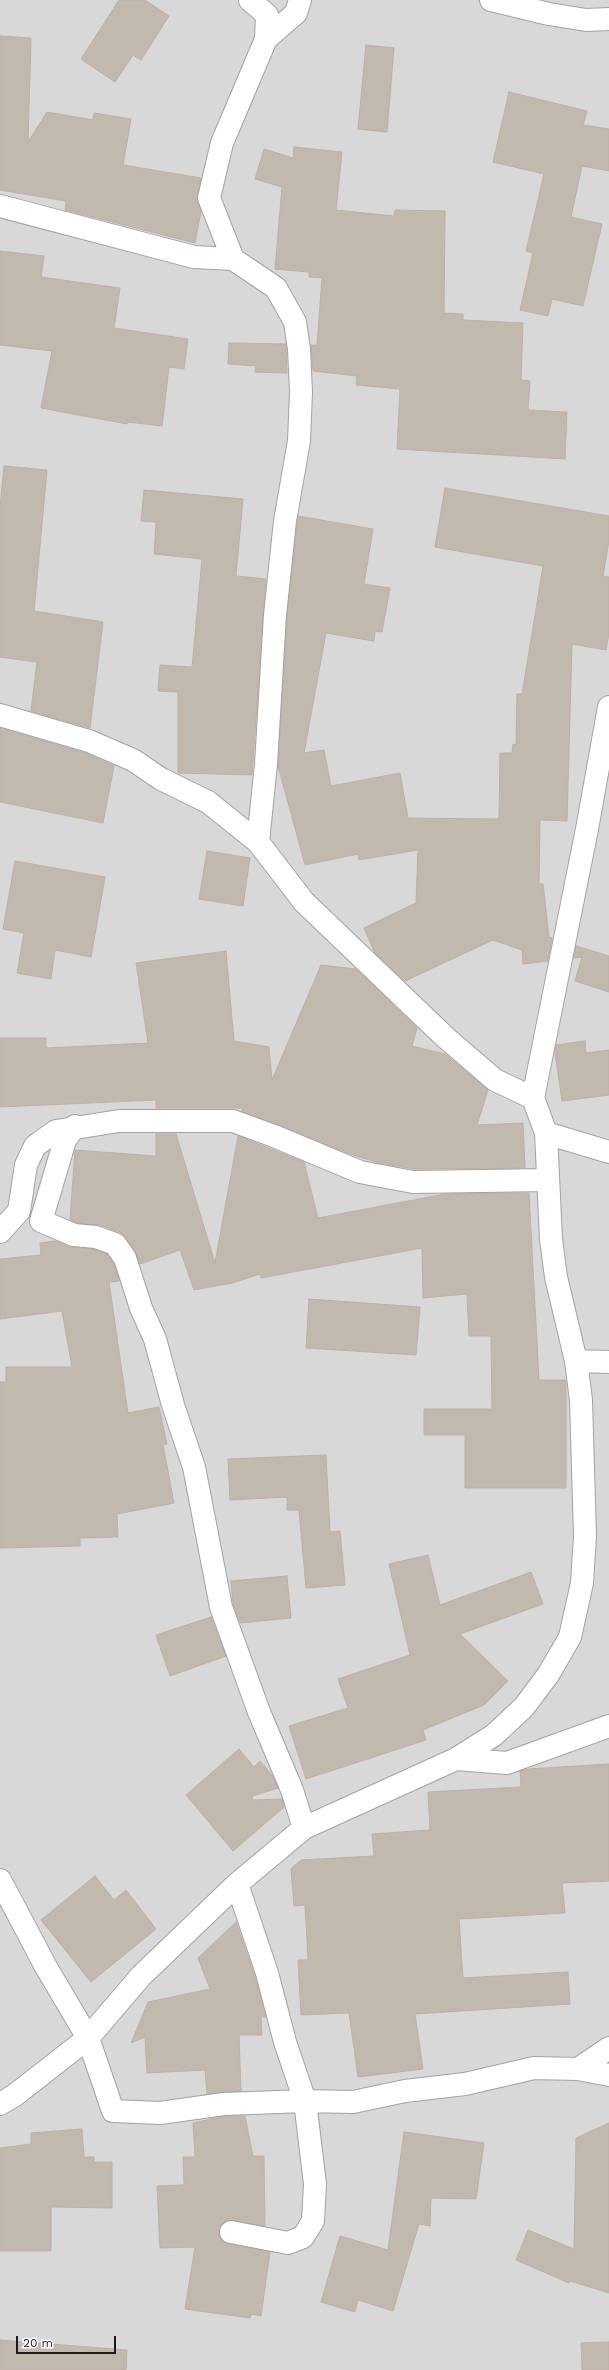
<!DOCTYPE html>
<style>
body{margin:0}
#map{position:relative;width:609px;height:2370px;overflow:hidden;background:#ede9e0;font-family:"Work Sans",sans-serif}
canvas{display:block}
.scale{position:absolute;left:16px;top:2336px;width:100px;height:18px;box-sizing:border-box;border:2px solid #1b1b1b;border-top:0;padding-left:5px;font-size:12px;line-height:14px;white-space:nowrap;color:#1b1b1b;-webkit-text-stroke:3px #fff;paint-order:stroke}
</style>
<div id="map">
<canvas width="609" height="2370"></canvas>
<div class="scale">20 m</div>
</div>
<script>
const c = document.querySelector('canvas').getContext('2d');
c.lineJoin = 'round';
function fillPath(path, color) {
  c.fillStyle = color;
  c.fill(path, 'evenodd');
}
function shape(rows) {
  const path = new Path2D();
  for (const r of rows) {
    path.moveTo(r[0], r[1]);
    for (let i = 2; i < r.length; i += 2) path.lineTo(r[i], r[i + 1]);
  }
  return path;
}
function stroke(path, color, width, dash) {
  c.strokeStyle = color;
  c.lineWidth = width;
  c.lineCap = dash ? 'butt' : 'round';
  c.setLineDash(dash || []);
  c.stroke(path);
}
const residential = shape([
 [0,0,609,0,609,2370,0,2370]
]);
const building = shape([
 [119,0,145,0,169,16,141,60,133,55,115,82,81,59,119,0],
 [0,36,31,38,28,142,47,112,93,120,94,113,131,119,123,165,201,178,197,196,201,211,195,243,65,210,66,201,0,190,0,36],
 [366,45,394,48,387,132,358,129,366,45],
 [509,92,587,111,583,125,609,129,609,171,582,166,571,217,602,224,583,306,552,299,548,316,520,310,533,253,526,251,544,174,493,162,509,92],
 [294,147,342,152,336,210,394,216,395,210,445,211,444,313,463,314,463,320,523,323,521,380,530,381,528,410,567,412,565,459,397,449,400,389,356,385,357,376,313,371,311,345,317,345,322,278,309,277,309,272,275,269,282,187,255,179,264,149,293,158,294,147],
 [0,251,44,256,41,277,120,288,114,328,188,339,184,369,169,367,162,426,128,422,127,424,41,408,52,351,0,345,0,251],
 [229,343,286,344,287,373,255,372,256,366,228,364,229,343],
 [4,466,47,470,34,611,103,622,90,728,31,711,37,662,0,657,0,507,4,466],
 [445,488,609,516,609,541,603,576,609,577,609,633,606,650,572,644,567,821,540,820,539,884,543,884,549,937,552,938,548,961,523,964,522,950,493,940,405,981,375,953,364,928,416,903,418,850,359,860,358,854,305,865,278,766,287,616,298,516,373,529,364,584,390,588,382,632,375,631,374,641,326,633,304,753,324,750,331,786,400,773,408,818,499,819,500,753,512,753,513,744,516,745,517,694,522,694,543,566,435,547,445,488],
 [144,490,243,499,236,576,266,579,252,775,178,773,178,692,158,691,160,665,192,667,202,559,154,554,156,522,141,521,144,490],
 [0,728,85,753,114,766,103,823,0,802,0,728],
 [207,851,250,858,243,906,199,899,207,851],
 [15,861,105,877,91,957,55,950,51,979,17,973,24,933,3,929,15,861],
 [576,946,609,956,609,992,575,981,582,957,574,958,576,946],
 [226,951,234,1041,269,1047,272,1080,321,965,356,969,417,1028,412,1046,445,1054,488,1090,477,1125,523,1123,525,1168,414,1169,376,1162,350,1154,242,1111,243,1108,156,1108,156,1100,0,1107,0,1038,46,1038,46,1048,148,1043,136,963,226,951],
 [585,1041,586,1053,609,1050,609,1095,562,1101,555,1052,556,1045,585,1041],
 [156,1134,176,1134,215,1263,238,1136,304,1162,318,1218,445,1194,529,1193,539,1380,566,1380,566,1488,465,1488,465,1435,424,1435,424,1409,492,1409,491,1336,469,1336,467,1294,423,1298,422,1248,261,1278,260,1274,232,1283,194,1290,180,1250,140,1264,135,1251,120,1232,100,1225,77,1223,70,1220,75,1150,156,1156,156,1134],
 [56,1241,69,1247,93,1249,107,1254,114,1264,119,1281,109,1282,128,1413,159,1407,167,1444,163,1445,174,1503,117,1514,118,1537,80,1538,80,1546,0,1548,0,1382,6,1382,6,1367,72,1367,62,1311,0,1319,0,1259,41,1255,40,1243,56,1241],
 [309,1299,420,1307,416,1355,306,1348,309,1299],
 [326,1455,330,1532,340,1531,345,1585,306,1588,299,1510,287,1510,287,1497,230,1500,228,1459,326,1455],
 [428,1555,440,1605,531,1572,543,1604,460,1634,508,1681,484,1705,423,1730,426,1740,306,1779,289,1726,348,1708,338,1679,410,1655,389,1564,428,1555],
 [287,1576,291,1618,240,1623,233,1604,231,1581,287,1576],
 [211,1617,226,1656,170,1676,156,1635,211,1617],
 [239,1749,254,1767,260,1761,272,1775,278,1788,252,1796,253,1800,282,1799,284,1807,233,1851,186,1795,239,1749],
 [609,1764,609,1881,562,1883,565,1913,459,1919,463,1978,568,1972,570,2004,415,2014,423,2069,358,2077,349,2013,301,2015,298,1960,308,1960,305,1905,294,1906,291,1869,301,1860,374,1856,372,1834,430,1830,428,1792,521,1787,520,1771,528,1769,609,1764],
 [95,1876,114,1900,126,1890,156,1929,91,1982,41,1920,95,1876],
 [236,1922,255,1977,266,2017,261,2017,262,2035,239,2035,241,2091,207,2094,205,2070,147,2073,145,2037,131,2043,148,2002,210,1989,198,1958,236,1922],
 [225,2116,245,2116,253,2156,264,2156,265,2226,227,2220,222,2224,219,2230,219,2236,228,2244,270,2252,261,2316,251,2314,250,2318,185,2309,195,2247,160,2248,157,2186,184,2185,183,2157,195,2157,193,2123,225,2116],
 [609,2123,609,2293,570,2281,569,2283,516,2260,528,2230,574,2249,576,2138,609,2123],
 [82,2129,84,2157,94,2157,94,2162,112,2162,112,2208,51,2207,51,2251,0,2251,0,2148,31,2144,31,2133,82,2129],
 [404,2132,484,2143,476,2199,431,2198,430,2226,419,2224,393,2311,358,2300,355,2312,321,2302,340,2236,388,2250,404,2132],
 [0,2340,127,2350,126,2370,0,2370,0,2340],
 [609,2342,609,2370,582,2370,581,2343,609,2342]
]);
const minor = shape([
 [250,0,267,15,266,39],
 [491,0,549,14,586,20,609,19],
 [0,206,194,257,233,259],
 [0,715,89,741,133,760,161,779,208,802,258,842,304,902,445,1037,495,1080,533,1098],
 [258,842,266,764,275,615,285,521,299,441,301,392,299,349,295,322,276,288,233,259,209,198,222,143,266,39,296,13,300,0],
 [75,1126,65,1140,41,1221,74,1235,96,1237,115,1244,125,1258,141,1308,155,1339,173,1405,194,1467,221,1607,259,1712,292,1790,304,1828],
 [546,1133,609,1152],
 [0,1232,19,1211,26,1165,35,1146,56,1131,119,1121,233,1121,274,1136,360,1172,413,1182,548,1180],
 [576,1361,609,1362],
 [456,1759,507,1763,609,1726],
 [0,1880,46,1967,88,2038,113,2111,160,2113,224,2104,305,2101,353,2102,405,2091,465,2084,534,2068,578,2069,609,2075],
 [578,2069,609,2048],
 [0,2104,15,2095,88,2038,141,1976,237,1884,304,1828,456,1759,494,1735,524,1707,548,1675,570,1637,582,1583,585,1536,581,1400,576,1361,556,1277,551,1239,546,1133,533,1098,587,829,609,707],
 [231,2232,288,2243,303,2237,313,2221,315,2184,305,2101,285,2042,267,1973,237,1884]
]);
fillPath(residential, '#d9d8d8');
fillPath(building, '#c1b8b0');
stroke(building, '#beb0a3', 1);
stroke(minor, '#a2a2a2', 24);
stroke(minor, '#fff', 22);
</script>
